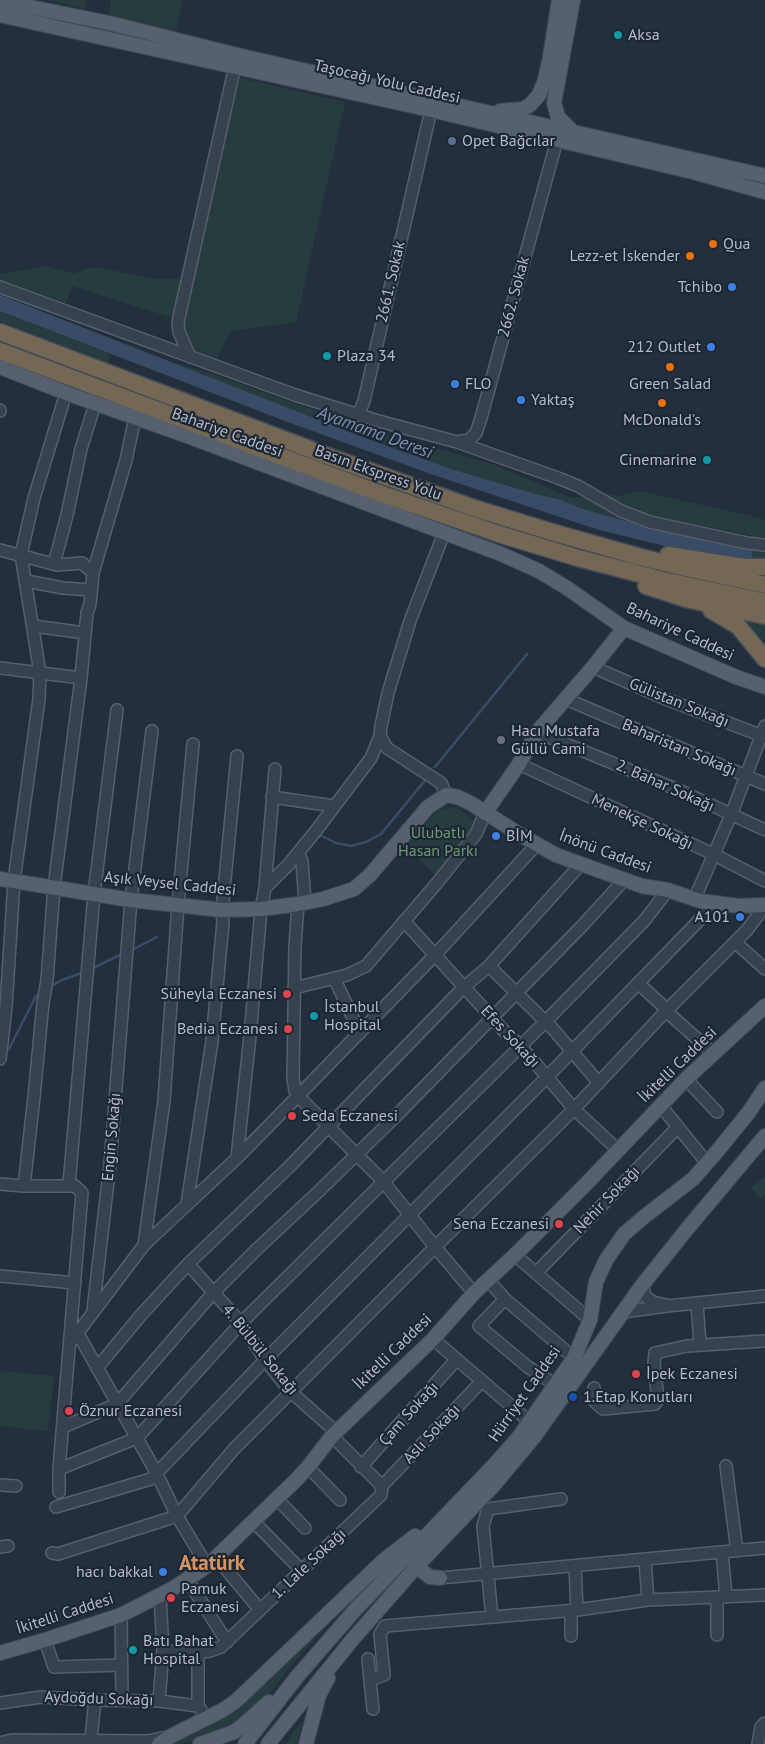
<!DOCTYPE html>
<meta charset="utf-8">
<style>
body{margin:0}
canvas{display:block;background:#242f3e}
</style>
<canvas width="765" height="1744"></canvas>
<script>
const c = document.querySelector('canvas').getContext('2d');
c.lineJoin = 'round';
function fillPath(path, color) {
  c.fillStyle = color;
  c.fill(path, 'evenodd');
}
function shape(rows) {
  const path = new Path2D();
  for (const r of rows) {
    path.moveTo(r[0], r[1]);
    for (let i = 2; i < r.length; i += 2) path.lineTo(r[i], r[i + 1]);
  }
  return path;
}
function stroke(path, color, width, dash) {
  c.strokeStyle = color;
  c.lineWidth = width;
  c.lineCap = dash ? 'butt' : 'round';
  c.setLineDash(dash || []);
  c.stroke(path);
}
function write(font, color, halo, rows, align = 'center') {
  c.font = font + ' "PT Sans",sans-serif';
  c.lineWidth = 4.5;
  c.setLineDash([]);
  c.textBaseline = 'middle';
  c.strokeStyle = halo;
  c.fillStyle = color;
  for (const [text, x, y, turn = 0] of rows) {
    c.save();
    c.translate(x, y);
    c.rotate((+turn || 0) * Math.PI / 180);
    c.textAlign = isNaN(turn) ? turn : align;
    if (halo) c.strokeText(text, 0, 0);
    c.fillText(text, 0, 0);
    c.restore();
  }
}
const green = shape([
 [49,0,87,0,85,9],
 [111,0,182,0,176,32,108,19],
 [240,78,345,102,296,322,231,331,216,360,195,351,181,328],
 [46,266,75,274,87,268,100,268,154,279,185,279,173,318,72,286,66,303,0,280,0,274],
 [0,311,110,354,108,363,0,321],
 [167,361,207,372,364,428,495,465,571,498,582,497,659,530,586,510,561,500,536,494,454,470,365,438],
 [592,491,619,496,639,491,756,517,765,520,765,538,646,515],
 [753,549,765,550,765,562,751,562],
 [735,615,765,621,765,649],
 [458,808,477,823,476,830,445,867,434,874,404,845,440,809],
 [765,1176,765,1195,760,1199,751,1188],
 [0,1371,54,1376,48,1431,0,1426],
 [345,1605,290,1667,266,1698,242,1721,220,1733,181,1744,171,1744,181,1737],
 [303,1720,297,1744,285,1744]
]);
const water = shape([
 [0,295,365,438,454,470,536,494,561,500,586,510,659,530,753,549,751,562,690,552,599,530,431,474,285,421,0,311]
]);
const stream = shape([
 [435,767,527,654],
 [320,835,336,843,351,846,366,842,381,834,427,778],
 [130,951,157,937],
 [91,969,122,954],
 [50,987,62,980,84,972],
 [4,1053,9,1049,36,996,41,993]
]);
const minor = shape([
 [0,287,295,395,375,420,457,442,558,478,578,486,621,511,650,522,747,543,765,545],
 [190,357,179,332,178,322,235,66],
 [0,410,0,411],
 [352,418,359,413,364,401,431,110],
 [457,442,469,440,476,433,481,418,557,140],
 [444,533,410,621,388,693,381,726,380,736,387,748,441,783,446,795],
 [0,550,57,565,82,563,93,573],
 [54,564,67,515,81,449,95,404],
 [26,581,63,588,91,590],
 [33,626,85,633],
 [593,667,666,699,765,737],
 [0,668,81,678],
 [566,699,765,784],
 [537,732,683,792,765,830],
 [519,764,713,854,765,881],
 [272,797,334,806],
 [298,853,302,861,305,903],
 [265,888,288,865,315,832,371,758,380,736],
 [694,900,731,815,765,726],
 [298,904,295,946,293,1078,295,1091,298,1096,383,1181,435,1247,474,1293],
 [404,921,505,1032,520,1045,574,1109,618,1150],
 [735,942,765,969],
 [489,966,553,1029,599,1083],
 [334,978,360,1033],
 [638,983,663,1006,666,1011,714,1054],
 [294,988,347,975,366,966,437,883,476,834,485,813],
 [0,1059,6,1007,14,881,39,699,40,673,21,555,34,498,66,393],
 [686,1079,717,1112],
 [661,1106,707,1163],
 [237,1158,250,1036,261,909,265,888,275,769],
 [0,1184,24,1186,75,1186,82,1193,59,1469,59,1492],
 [69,1185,94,894,117,710],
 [24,1186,34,1097,43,1003,47,980,54,887,81,678,87,613,90,604,93,573,126,460,135,418],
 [187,1204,212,1041,223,922,222,910,237,756],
 [144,1245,164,1101,178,905,193,744],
 [515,1255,590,1320],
 [188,1264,241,1323,265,1360,291,1392,336,1432],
 [536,1273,678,1127],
 [0,1276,75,1283],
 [488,1280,505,1299,574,1358],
 [643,1284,644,1294,647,1298,653,1302,666,1305],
 [505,1299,479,1326,528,1367,556,1385],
 [697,1303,700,1345],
 [93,1311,110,1164,131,900,152,731],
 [624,1313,630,1311,667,1306,765,1296],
 [77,1332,156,1472,177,1516,207,1566],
 [433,1339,530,1422],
 [70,1343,144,1245,237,1158,298,1096,435,955,537,844],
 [97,1368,141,1315,188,1264,290,1166,464,987,489,966,581,864],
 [594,1388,595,1402,603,1409,655,1404,658,1400,654,1363,655,1353,687,1346,765,1341],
 [63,1427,117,1404,213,1293,256,1250,317,1193,394,1118,582,926,625,879],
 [726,1466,737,1551],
 [308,1467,340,1500],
 [361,1467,456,1360],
 [59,1469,137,1438,241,1323,545,1022,644,921,668,890],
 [0,1485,16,1486],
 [382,1486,482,1381],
 [277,1499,305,1528],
 [56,1507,151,1479,265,1360,547,1077,716,903],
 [253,1521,301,1570],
 [0,1547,8,1546],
 [722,1552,726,1597],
 [52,1553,58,1554,177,1516,234,1449,435,1247,574,1109,666,1011,747,930,765,906],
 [216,1557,260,1610],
 [645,1560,648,1600],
 [575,1566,577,1610],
 [440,1578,765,1548],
 [187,1579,227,1642],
 [717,1597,717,1635],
 [121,1615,122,1699],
 [492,1617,483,1526,488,1509,561,1499],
 [571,1636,571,1611],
 [45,1640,54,1667,122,1665],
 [163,1651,198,1653,210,1651,221,1647,381,1495,382,1486,332,1436],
 [198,1653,198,1706,201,1710],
 [368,1659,370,1680,384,1675,380,1634,385,1626,577,1610,648,1600,765,1595],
 [370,1680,373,1709],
 [159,1701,163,1651,160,1595],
 [0,1703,41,1697,95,1700,159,1701,198,1706],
 [91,1739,95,1700],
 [0,1743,12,1740,148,1741,167,1737],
 [758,1744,761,1727,765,1723]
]);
const major = shape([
 [0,1,109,23,237,55,765,176],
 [0,15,431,110,693,172,765,192],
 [500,111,523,109,530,105,539,95,545,80,550,57,559,0],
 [572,131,558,117,554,103,573,0],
 [0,367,66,393,190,437,501,554,539,571,567,588,624,628,736,677,765,687],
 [485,813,519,764,537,732,593,667,624,628],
 [0,879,131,900,222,910,261,909,298,904,323,899,354,889,370,875,428,807,446,795,458,797,472,804,519,834,556,855,642,886,668,890,700,901,739,906,765,905],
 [415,1557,417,1566,422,1571,430,1577,440,1578],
 [0,1653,45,1640,121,1615,172,1589,207,1566,296,1480,308,1467,332,1436,433,1339,474,1293,515,1255,585,1185,686,1079,765,1006],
 [159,1744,171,1736,223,1710,236,1701,384,1560,415,1536],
 [200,1744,234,1732,241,1727,269,1702],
 [245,1744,296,1678,354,1611,495,1464,518,1438,574,1358,590,1320,596,1282,606,1260,624,1234,645,1216,693,1179,719,1149,749,1112,765,1088],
 [268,1744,352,1640,417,1566,494,1485,534,1437,643,1284,687,1229,765,1136],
 [306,1744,319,1695,328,1678]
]);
const highway = shape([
 [0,332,333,458,474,508,552,532,640,557,686,568,765,585],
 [0,351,376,492,499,534,578,558,663,580,765,602],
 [668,555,744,567,765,567],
 [646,586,686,599,765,616],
 [711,610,738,626,765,659]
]);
const markers = [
 [618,35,5,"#0f9aa8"],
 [452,141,5,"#5c6f8a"],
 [713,244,5,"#e8710a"],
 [690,256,5,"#e8710a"],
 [732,287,5,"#3f7fe0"],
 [711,347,5,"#3f7fe0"],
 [327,356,5,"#0f9aa8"],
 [670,367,5,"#e8710a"],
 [455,384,5,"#3f7fe0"],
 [521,400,5,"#3f7fe0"],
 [662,403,5,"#e8710a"],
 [707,460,5,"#0f9aa8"],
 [501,740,5,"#6b7280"],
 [496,836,5,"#3f7fe0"],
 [740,917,5,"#3f7fe0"],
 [287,994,5,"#e0444e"],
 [314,1016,5,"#0f9aa8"],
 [288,1029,5,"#e0444e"],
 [292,1116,5,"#e0444e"],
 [559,1224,5,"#e0444e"],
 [636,1374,5,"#e0444e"],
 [573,1397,5,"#1a4fb4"],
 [69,1411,5,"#e0444e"],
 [163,1572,5,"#3f7fe0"],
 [171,1598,5,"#e0444e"],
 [133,1650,5,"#0f9aa8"]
];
const poiNames = [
 ["Aksa",628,35],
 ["Opet Bağcılar",462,141],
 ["Qua",723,244],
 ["Lezz-et İskender",680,256,"right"],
 ["Tchibo",722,287,"right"],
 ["212 Outlet",701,347,"right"],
 ["Plaza 34",337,356],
 ["FLO",465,384],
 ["Green Salad",670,384,"center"],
 ["Yaktaş",531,400],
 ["McDonald's",662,420,"center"],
 ["Cinemarine",697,460,"right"],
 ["Hacı Mustafa",511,731],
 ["Güllü Cami",511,749],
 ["BİM",506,836],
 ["A101",730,917,"right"],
 ["Süheyla Eczanesi",277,994,"right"],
 ["İstanbul",324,1007],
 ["Hospital",324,1025],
 ["Bedia Eczanesi",278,1029,"right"],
 ["Seda Eczanesi",302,1116],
 ["Sena Eczanesi",549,1224,"right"],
 ["İpek Eczanesi",646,1374],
 ["1.Etap Konutları",583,1397],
 ["Öznur Eczanesi",79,1411],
 ["hacı bakkal",153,1572,"right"],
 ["Pamuk",181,1589],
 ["Eczanesi",181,1607],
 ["Batı Bahat",143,1641],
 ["Hospital",143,1659]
];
const streetNames = [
 ["Taşocağı Yolu Caddesi",387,82,13],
 ["2661. Sokak",391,282,-77],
 ["2662. Sokak",514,297,-75],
 ["Bahariye Caddesi",227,433,20],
 ["Basın Ekspress Yolu",378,473,20],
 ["Bahariye Caddesi",680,632,25],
 ["Gülistan Sokağı",679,703,22],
 ["Baharistan Sokağı",679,748,23],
 ["2. Bahar Sokağı",665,786,24],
 ["Menekşe Sokağı",642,822,25],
 ["İnönü Caddesi",605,852,20],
 ["Aşık Veysel Caddesi",170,884,6],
 ["Efes Sokağı",510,1037,47],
 ["İkitelli Caddesi",678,1065,-44],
 ["Engin Sokağı",112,1137,-85],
 ["Nehir Sokağı",607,1200,-46],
 ["4. Bülbül Sokağı",260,1350,51],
 ["İkitelli Caddesi",393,1352,-44],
 ["Hürriyet Caddesi",525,1394,-55],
 ["Çam Sokağı",409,1414,-48],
 ["Aslı Sokağı",432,1434,-47],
 ["1. Lale Sokağı",309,1564,-43],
 ["İkitelli Caddesi",65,1614,-18],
 ["Aydoğdu Sokağı",99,1699,2]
];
const parkNames = [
 ["Ulubatlı",438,833],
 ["Hasan Parkı",438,851]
];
const waterNames = [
 ["Ayamama Deresi",375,433,20]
];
const districtNames = [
 ["Atatürk",212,1564]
];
fillPath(green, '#263c3f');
fillPath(water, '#394c67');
stroke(stream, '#394c67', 2.5);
stroke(minor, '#565f6c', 14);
stroke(major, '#414a57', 16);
stroke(highway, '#434c59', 19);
stroke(minor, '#38414e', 11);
stroke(major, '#56606e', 14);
stroke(highway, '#746855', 16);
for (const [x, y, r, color] of markers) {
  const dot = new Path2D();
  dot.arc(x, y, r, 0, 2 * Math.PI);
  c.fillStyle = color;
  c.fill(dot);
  stroke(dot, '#1d2633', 2);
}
write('16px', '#b4bcc9', '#1d2633', poiNames, 'left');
write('16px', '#b4bcc9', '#1d2633', streetNames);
write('16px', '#6b9a76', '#1d2633', parkNames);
write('italic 18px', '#7c92b1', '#1d2633', waterNames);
write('bold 21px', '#d59563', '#1d2633', districtNames);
</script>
